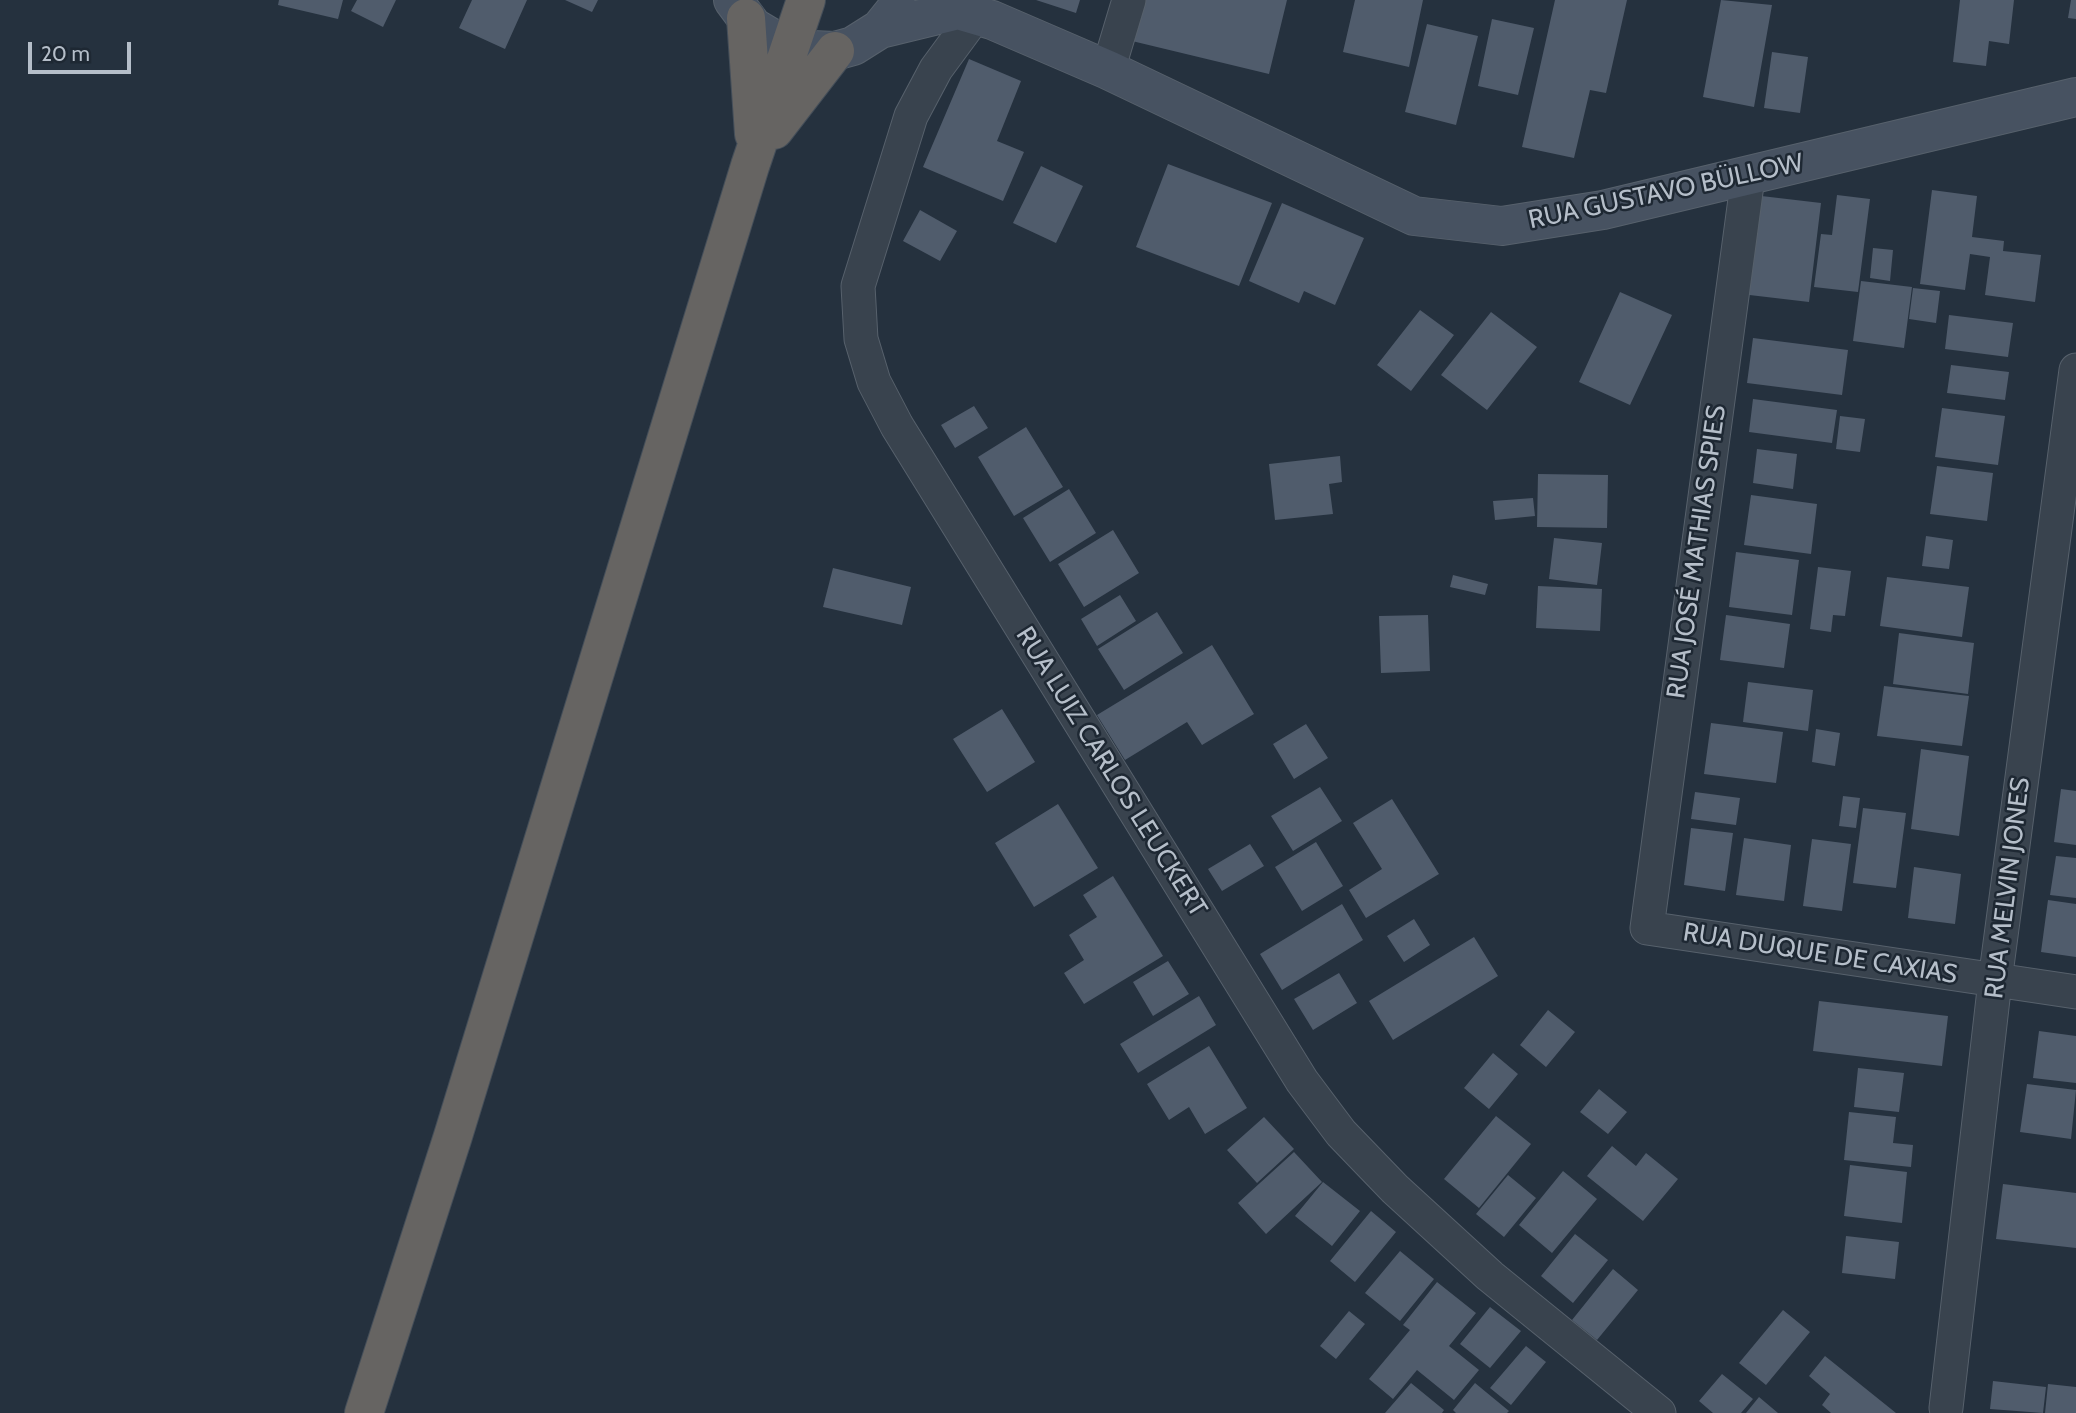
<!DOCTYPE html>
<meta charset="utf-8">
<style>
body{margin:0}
#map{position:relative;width:2076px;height:1413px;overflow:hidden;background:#25313e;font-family:Cabin,sans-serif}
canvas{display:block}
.scale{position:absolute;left:28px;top:42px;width:103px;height:32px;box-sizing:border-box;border:4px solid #b5bec9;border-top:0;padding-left:9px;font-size:21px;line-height:24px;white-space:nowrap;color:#b5bec9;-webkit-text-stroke:5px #1e2833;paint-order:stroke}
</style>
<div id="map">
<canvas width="2076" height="1413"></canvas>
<div class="scale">20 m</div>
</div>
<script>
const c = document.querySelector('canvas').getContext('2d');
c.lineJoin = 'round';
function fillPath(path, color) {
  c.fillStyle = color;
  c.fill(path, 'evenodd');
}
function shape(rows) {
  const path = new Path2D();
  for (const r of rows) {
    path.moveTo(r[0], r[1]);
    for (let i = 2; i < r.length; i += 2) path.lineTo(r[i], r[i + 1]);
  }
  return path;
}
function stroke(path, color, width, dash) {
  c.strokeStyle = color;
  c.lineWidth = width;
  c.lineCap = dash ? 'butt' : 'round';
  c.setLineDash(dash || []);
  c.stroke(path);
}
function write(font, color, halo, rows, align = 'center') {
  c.font = font + ' Cabin,sans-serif';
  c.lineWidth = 5;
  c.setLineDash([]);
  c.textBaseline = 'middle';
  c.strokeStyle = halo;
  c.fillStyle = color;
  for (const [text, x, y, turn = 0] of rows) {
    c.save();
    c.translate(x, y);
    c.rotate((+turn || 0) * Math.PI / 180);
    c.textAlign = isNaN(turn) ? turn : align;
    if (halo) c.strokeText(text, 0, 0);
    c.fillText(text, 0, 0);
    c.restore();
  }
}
const building = shape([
 [279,0,343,0,338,19,278,5],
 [357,0,396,0,383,27,351,11],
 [472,0,527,0,505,49,459,28],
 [565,0,598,0,592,12],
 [1036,0,1080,0,1076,13],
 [1142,0,1287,0,1269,74,1132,41],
 [1355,0,1423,0,1409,67,1343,52],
 [1555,0,1627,0,1606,93,1590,90,1574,158,1522,147],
 [1721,0,1772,5,1754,107,1703,97],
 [1960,0,2014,0,2009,44,1989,41,1986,66,1953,62],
 [2071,0,2076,0,2076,19,2068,18],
 [1492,19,1534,28,1518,95,1478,86],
 [1427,24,1478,36,1456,125,1405,112],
 [1772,52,1808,57,1800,113,1764,108],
 [969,59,1021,81,997,141,1024,152,1003,201,923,167],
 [1168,164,1272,203,1239,286,1136,247],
 [1041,166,1083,186,1056,243,1013,223],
 [1932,190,1977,196,1972,237,2004,241,2003,251,2041,255,2035,302,1985,295,1990,257,1970,254,1965,290,1920,284],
 [1753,195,1821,203,1809,302,1741,294],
 [1837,195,1870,199,1858,292,1814,287,1821,234,1832,235],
 [1282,203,1364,238,1335,305,1304,291,1299,303,1249,281],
 [920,210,957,231,940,261,903,241],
 [1873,248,1893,250,1890,281,1870,278],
 [1861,281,1912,287,1904,348,1853,341],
 [1913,288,1940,291,1936,323,1909,319],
 [1620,292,1672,315,1630,405,1579,382],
 [1420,310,1454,335,1411,391,1377,365],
 [1491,312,1537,347,1487,410,1441,375],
 [1949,315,2013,323,2008,357,1945,349],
 [1753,338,1848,350,1842,395,1747,383],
 [1951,365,2009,372,2005,400,1947,393],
 [1753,399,1837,410,1832,443,1749,432],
 [974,406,988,428,955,448,941,425],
 [1942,408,2005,416,1998,465,1935,457],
 [1840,416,1865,419,1860,452,1836,449],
 [1026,427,1063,487,1014,516,978,457],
 [1757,449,1797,454,1793,489,1753,483],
 [1340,456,1342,482,1329,484,1333,514,1275,520,1269,464],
 [1937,466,1993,473,1987,521,1930,514],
 [1538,474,1608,475,1607,528,1537,527],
 [1069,489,1096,533,1050,562,1023,518],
 [1751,495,1817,504,1811,554,1744,545],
 [1533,498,1535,516,1495,520,1493,501],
 [1113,530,1139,573,1084,607,1058,564],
 [1926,536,1953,540,1949,569,1922,566],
 [1554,538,1602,543,1597,585,1549,579],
 [1736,552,1799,560,1792,615,1729,607],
 [1818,567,1851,571,1845,616,1833,615,1831,632,1810,629],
 [833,568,911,587,902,625,823,607],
 [1453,575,1488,584,1485,595,1450,587],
 [1887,577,1969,587,1962,637,1880,626],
 [1538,586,1602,589,1600,631,1536,628],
 [1120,595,1136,621,1097,646,1081,619],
 [1157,612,1183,653,1124,690,1098,649],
 [1428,615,1430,671,1381,673,1379,616],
 [1726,615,1790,624,1784,668,1720,660],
 [1899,633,1974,643,1968,694,1893,684],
 [1212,645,1254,714,1202,745,1187,722,1125,760,1097,715],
 [1748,682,1813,690,1808,731,1743,722],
 [1884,686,1969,696,1962,746,1877,736],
 [1002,709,1035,762,987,792,953,739],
 [1711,723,1783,732,1776,783,1704,774],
 [1306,724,1328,758,1294,779,1273,744],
 [1816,729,1840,733,1835,766,1812,762],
 [1921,749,1969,756,1959,836,1911,829],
 [1320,787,1342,821,1293,851,1271,816],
 [2061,789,2076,791,2076,845,2054,842],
 [1695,792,1740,798,1736,825,1691,819],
 [1843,796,1860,798,1856,828,1839,826],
 [1392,799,1439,874,1366,918,1349,890,1382,869,1353,823],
 [1058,804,1098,868,1034,907,995,843],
 [1863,808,1906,813,1896,888,1853,883],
 [1691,828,1733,833,1725,891,1684,885],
 [1744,838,1791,845,1784,901,1736,895],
 [1812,839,1851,844,1842,911,1803,906],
 [1316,842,1343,886,1302,911,1275,867],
 [1250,844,1264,866,1222,891,1208,869],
 [2056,856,2076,858,2076,898,2050,895],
 [1914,867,1961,874,1955,924,1908,918],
 [1113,876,1163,956,1084,1004,1064,973,1084,960,1069,935,1097,917,1083,895],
 [2048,900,2076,904,2076,957,2041,952],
 [1342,904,1363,940,1282,990,1260,954],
 [1414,919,1430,945,1404,962,1387,936],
 [1474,937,1498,976,1393,1040,1369,1001],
 [1168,961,1189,994,1153,1016,1133,982],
 [1339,973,1357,1003,1313,1030,1294,999],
 [1199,996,1216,1025,1138,1073,1120,1044],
 [1819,1001,1948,1016,1942,1066,1813,1051],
 [1548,1010,1575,1032,1546,1067,1520,1045],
 [2039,1031,2076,1036,2076,1083,2033,1078],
 [1209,1046,1247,1108,1205,1134,1189,1107,1169,1120,1147,1084],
 [1493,1053,1518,1074,1489,1109,1464,1088],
 [1858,1068,1904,1073,1899,1112,1854,1107],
 [2027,1084,2076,1090,2071,1139,2020,1132],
 [1599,1089,1627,1112,1608,1134,1580,1112],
 [1849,1112,1896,1117,1893,1143,1913,1145,1911,1167,1844,1160],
 [1496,1116,1531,1144,1479,1208,1444,1179],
 [1264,1117,1294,1149,1257,1183,1227,1150],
 [1612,1146,1636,1166,1646,1153,1678,1179,1643,1221,1587,1176],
 [1294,1152,1322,1182,1266,1234,1238,1203],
 [1850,1165,1907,1172,1902,1223,1844,1216],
 [1563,1171,1597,1199,1552,1253,1519,1225],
 [1508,1175,1536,1198,1504,1237,1476,1214],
 [1323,1182,1360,1211,1332,1246,1295,1216],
 [2003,1184,2076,1193,2076,1248,1996,1239],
 [1371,1211,1396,1232,1355,1282,1330,1261],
 [1575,1234,1608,1260,1573,1303,1541,1276],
 [1846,1236,1899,1242,1895,1279,1842,1273],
 [1400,1251,1434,1279,1400,1321,1365,1293],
 [1613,1269,1638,1290,1597,1340,1572,1320],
 [1437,1282,1476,1313,1449,1346,1479,1370,1454,1400,1417,1370,1393,1399,1369,1379,1410,1330,1403,1325],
 [1490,1307,1521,1331,1490,1368,1460,1344],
 [1783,1310,1810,1332,1766,1385,1739,1363],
 [1349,1311,1365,1324,1336,1359,1320,1346],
 [1526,1346,1546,1362,1511,1405,1490,1388],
 [1825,1356,1896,1413,1831,1413,1822,1405,1830,1394,1809,1376],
 [1722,1374,1753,1399,1741,1413,1713,1413,1699,1401],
 [1993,1381,2046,1387,2043,1413,1990,1409],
 [1411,1383,1444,1410,1442,1413,1385,1413],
 [1475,1383,1509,1411,1507,1413,1456,1413,1453,1410],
 [2048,1384,2076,1387,2076,1413,2045,1413],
 [1759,1397,1778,1413,1746,1413]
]);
const minor = shape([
 [975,16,936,69,911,116,858,286,861,339,874,382,897,426,1302,1081,1341,1133,1395,1189,1490,1276,1659,1413],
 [1108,70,1129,0],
 [1748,177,1647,928,2076,992],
 [1946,1408,1995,981,2076,370]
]);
const secondary = shape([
 [733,0,753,27,790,49,835,51,853,46,880,29,897,8],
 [880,29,958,10,992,20,1108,70,1414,216,1502,226,1603,210,2076,97]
]);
const trunk = shape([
 [746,18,754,134],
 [774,130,835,51],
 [364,1413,453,1136,750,166,806,0]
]);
const streetNames = [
 ["RUA GUSTAVO BÜLLOW",1666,192,-12],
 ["RUA JOSÉ MATHIAS SPIES",1697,552,-82],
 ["RUA LUIZ CARLOS LEUCKERT",1111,772,58],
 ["RUA MELVIN JONES",2008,888,-83],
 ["RUA DUQUE DE CAXIAS",1820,954,9]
];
fillPath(building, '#505c6c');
stroke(minor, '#57616c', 35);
stroke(secondary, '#57616c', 40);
stroke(trunk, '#444e59', 40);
stroke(minor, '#39434e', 33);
stroke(secondary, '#475261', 38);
stroke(trunk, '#666462', 38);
write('26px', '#b5bec9', '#1e2833', streetNames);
</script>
